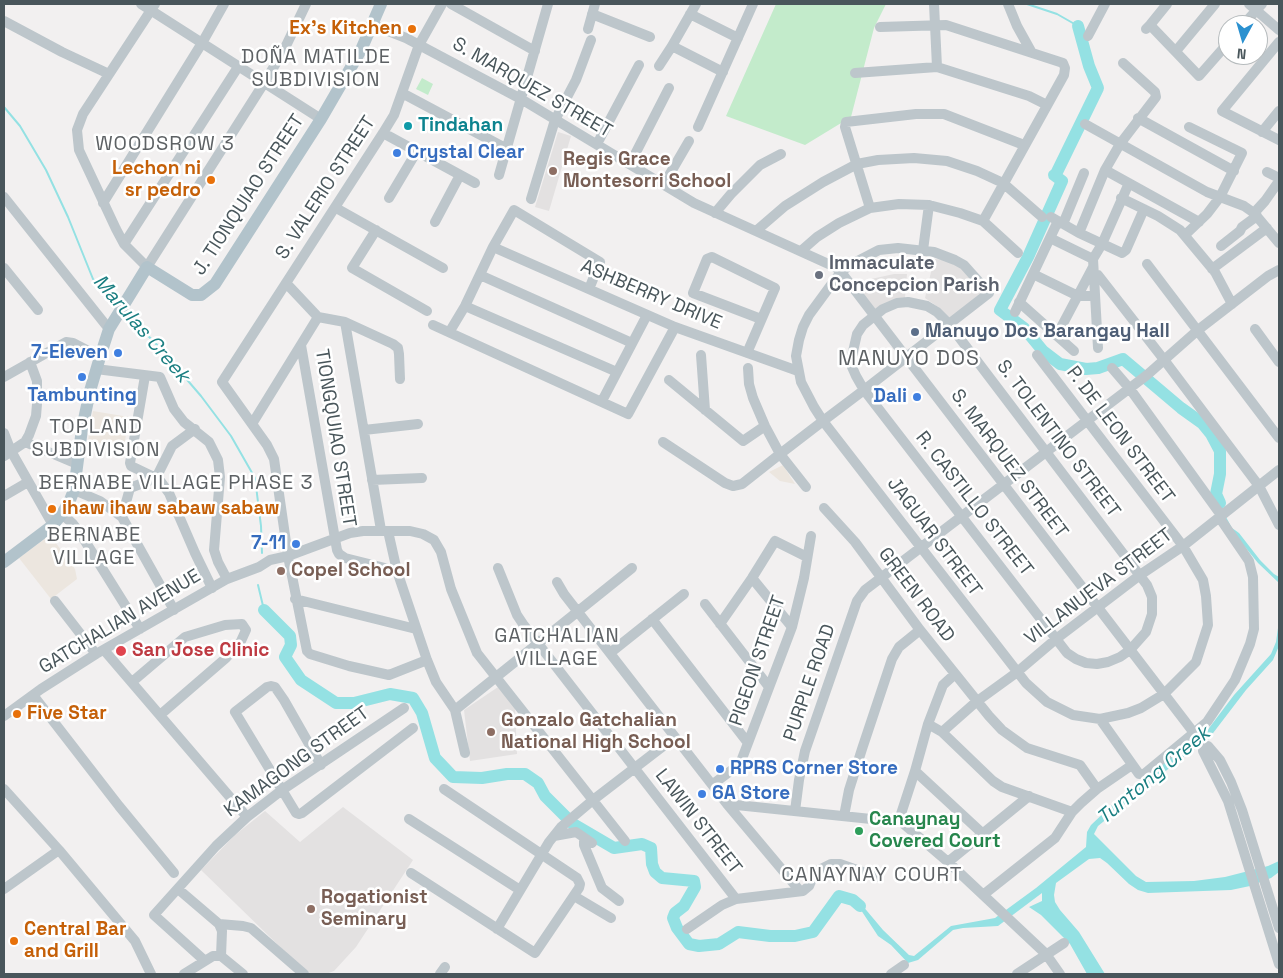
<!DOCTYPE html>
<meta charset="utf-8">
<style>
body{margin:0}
#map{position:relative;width:1283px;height:978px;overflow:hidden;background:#f2f0f0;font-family:"Space Grotesk",sans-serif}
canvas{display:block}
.frame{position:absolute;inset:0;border:5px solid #49565b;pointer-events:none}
.north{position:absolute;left:1218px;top:15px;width:50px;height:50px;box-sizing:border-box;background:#fff;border:1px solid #b6bbbd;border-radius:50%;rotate:186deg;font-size:14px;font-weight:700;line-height:20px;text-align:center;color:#49565b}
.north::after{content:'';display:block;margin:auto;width:18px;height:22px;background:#2b91d0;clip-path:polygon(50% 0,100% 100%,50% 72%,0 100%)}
</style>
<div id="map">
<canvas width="1283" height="978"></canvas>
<div class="frame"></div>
<div class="north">N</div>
</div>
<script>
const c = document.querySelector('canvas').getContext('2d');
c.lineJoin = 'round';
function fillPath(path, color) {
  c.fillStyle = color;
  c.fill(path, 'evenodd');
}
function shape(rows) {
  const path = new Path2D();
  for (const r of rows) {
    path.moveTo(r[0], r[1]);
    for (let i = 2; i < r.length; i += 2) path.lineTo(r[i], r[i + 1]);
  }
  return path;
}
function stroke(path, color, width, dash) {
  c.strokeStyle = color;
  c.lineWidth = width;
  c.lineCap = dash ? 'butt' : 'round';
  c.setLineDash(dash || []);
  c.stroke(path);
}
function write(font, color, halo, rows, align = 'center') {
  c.font = font + ' "Space Grotesk",sans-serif';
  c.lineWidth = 5;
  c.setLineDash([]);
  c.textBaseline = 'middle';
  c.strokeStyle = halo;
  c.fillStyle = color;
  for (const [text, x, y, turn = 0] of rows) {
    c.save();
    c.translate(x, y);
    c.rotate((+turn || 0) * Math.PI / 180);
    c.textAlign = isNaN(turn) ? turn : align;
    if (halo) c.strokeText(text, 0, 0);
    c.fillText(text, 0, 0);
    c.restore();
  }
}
const commercial = shape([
 [93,411,129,417,124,447,88,441],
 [783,465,795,484,780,481,769,472],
 [50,535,75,569,77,579,51,599,19,558]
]);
const education = shape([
 [558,132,571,136,549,211,535,207],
 [934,259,950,260,962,266,985,289,951,320,938,307,925,298],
 [894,274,907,274,905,298,875,311,860,289,871,279],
 [498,687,515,707,517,754,470,761,464,710],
 [343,807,413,860,356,947,334,971,326,974,308,974,201,870,235,835,265,811,300,842]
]);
const green = shape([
 [776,4,886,4,874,28,851,117,805,145,726,116],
 [422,78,433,84,428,95,416,89]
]);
const water = shape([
 [1226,517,1232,528,1239,533,1260,560,1274,574,1279,577,1279,583,1258,563,1223,520],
 [1279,621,1279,646,1273,660,1246,690,1207,741,1183,757,1098,826,1094,834,1136,876,1146,882,1194,881,1225,877,1268,866,1279,861,1279,872,1271,878,1250,886,1231,890,1148,893,1138,890,1129,884,1107,863,1100,858,1089,859,1056,883,1054,895,1055,902,1060,910,1079,932,1105,974,1087,974,1070,944,1041,915,1029,907,1042,901,1042,893,998,926,963,928,953,930,918,960,908,963,891,945,878,936,859,907,847,899,848,896,862,905,883,930,909,955,914,956,951,926,995,918,1036,888,1086,847,1087,832,1091,825,1111,806,1133,787,1157,770,1170,757,1203,736,1234,695,1271,654,1276,642]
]);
const stream = shape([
 [1027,4,1057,14,1078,26],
 [4,107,20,126,46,170,68,217,93,279,118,305],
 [125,312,158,346,201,396,231,436,255,478,261,526,262,553],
 [258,585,264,610]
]);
const river = shape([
 [1078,26,1089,66,1098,88,1056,174,1054,175,1062,181,1028,257,1000,310,1024,328,1043,351,1060,364,1086,369,1098,368,1123,359,1181,408,1202,423,1211,434,1220,451,1220,474,1216,494,1220,503],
 [264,610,290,636,291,645,285,657,301,680,336,703,354,703,390,694,413,698,422,713,435,758,453,777,482,778,507,774,525,774,538,783,545,796,573,824,614,848,642,844,651,848,652,864,655,872,662,878,694,881,695,887,684,906,675,913,673,918,677,928,689,944,699,946,719,944,738,932,770,936,795,936,813,932,839,896,853,900,860,906]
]);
const minor = shape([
 [141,4,321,119],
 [155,4,83,114,77,130,79,150,116,229,124,244,147,267,264,83,284,50,306,4],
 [451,4,535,51],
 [934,4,937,67],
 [1008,4,1017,26,1032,53],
 [1249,4,1279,30],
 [592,14,650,37],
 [690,14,738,38],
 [4,21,62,52,109,74],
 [373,25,406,38,521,99,694,203,835,267,841,272,1204,746,1203,751,1228,801,1279,964],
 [1150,25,1199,76,1228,43],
 [1243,25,1262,4],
 [880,27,946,25,1063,63,1065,68,1064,75,983,221],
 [588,29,595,4],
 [1146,29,1150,25,1167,4],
 [1088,36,1105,4],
 [1279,42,1222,111,1279,140],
 [672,46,696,4],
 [1176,51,1215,4],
 [659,66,672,46,723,72],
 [855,73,937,67,1029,96,1047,105],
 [402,93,507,149],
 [1138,118,1234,171],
 [1085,124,1207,192,1244,206,1254,213,1279,243],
 [698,127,753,4],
 [1262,132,1279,111],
 [383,133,475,183],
 [597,144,639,65],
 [630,164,669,88],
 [1105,170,1199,222],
 [1267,172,1279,178],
 [499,175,548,4],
 [664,184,689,141],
 [4,197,109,329],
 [389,198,417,151],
 [1121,198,1158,216,1180,230,1215,272,1232,304],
 [531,199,555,120,576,80,591,40],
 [103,203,202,43,224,4],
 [336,208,443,268],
 [870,208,845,127,846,122,916,114,944,114,1024,145],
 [715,213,731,194,760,165,781,154],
 [1254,213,1265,201,1279,181],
 [1051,217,1079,233,1122,253,1126,250,1144,209],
 [435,222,460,175],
 [1063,224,1084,173],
 [376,230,352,268,427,311],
 [756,231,785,206,823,182,857,164,878,160,914,158,947,161,977,171,1003,183,1042,217],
 [1079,233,1105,170,1120,144,1156,97,1155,92,1123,63],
 [1185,235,1207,214,1220,197,1242,153,1189,127],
 [1050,238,1093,259],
 [124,244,238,67],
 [1221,246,1240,231,1242,227,1257,216],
 [493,247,675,327,798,371],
 [923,250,929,205],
 [801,251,817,237,839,223,870,208,899,204,929,205,960,213,983,221,1018,253],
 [1093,259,1098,348],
 [1093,259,1102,244,1129,183],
 [1147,264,1279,438],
 [4,268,38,310],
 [1212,269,1267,228],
 [1033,274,1078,296,1095,296],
 [480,275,632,343],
 [1098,275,1165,361,1259,486,1279,525],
 [286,283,318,317],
 [908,302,927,306,937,312,949,324,1147,585,1152,597,1152,614,1146,632,1130,650,1120,657,1108,662,1097,664,1086,663,1076,659,1067,653,864,390,856,376,852,367,852,356,857,334,863,325,883,309,897,303,908,302],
 [1019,302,1074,351],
 [465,306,617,372],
 [1015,312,1058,221],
 [318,317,345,322,393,344,398,348,399,354,400,379],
 [345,322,381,530],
 [433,325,628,414,675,327],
 [1255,329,1279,362],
 [450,331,465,306,493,247,514,210,600,262,589,289],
 [1057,335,1093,267],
 [301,345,337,550,339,554,345,558,397,571],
 [747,353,775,288,712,257,707,259,693,293,761,319],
 [701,355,705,410],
 [748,368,749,384,753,398,765,426,780,454,806,487],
 [1112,368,1130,389,1221,515],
 [96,369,160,377,174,409,184,422,209,442,218,460,220,477,214,550,218,562,227,579],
 [145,376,130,463,131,466,156,478,161,482,169,493,195,553,212,588],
 [4,377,66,342,73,343,100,357],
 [669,380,743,441,765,426],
 [602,401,647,315],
 [252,424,318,317],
 [364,430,418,424],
 [4,433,11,451,53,525],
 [25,442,77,464],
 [663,442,725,483,733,486,742,484,780,454,823,421,864,390,989,293,964,265,955,260,934,252,898,248,879,250,850,265,841,272,831,285,809,315,803,327,799,340,796,356,801,382,814,407,823,421,1026,683,1047,702,1073,715,1100,719,1128,713,1141,708,1164,694,1196,662,1208,625,1206,596,1203,580,1183,546,1037,355],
 [4,456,25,442,29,435,36,416,37,404,37,381,30,362],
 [156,478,172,446,195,429],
 [372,480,422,478],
 [74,490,100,501,122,517,174,610],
 [4,496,28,482],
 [824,508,855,542,920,630,989,716,1002,730,1027,748,1080,765,1097,789],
 [62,514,73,524,80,533,140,629],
 [122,517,130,488,156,478],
 [388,531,397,571,427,660,436,682,455,710,465,753],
 [498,568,517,615,523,624,736,899],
 [752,578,792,627],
 [557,582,564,594,727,804,800,891],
 [295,599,416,629],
 [55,601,96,654],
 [705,604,769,687],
 [652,619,748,743],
 [720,624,752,578,775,541,807,557],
 [104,650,247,817],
 [610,653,684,594],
 [427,660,389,675,349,666,310,654,307,651,288,556,274,459,267,445,222,382,383,133,394,115,419,45,442,4],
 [132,682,185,637,225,625,242,624,246,630,241,641,226,658,160,715],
 [33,695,119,806,174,873],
 [455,710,632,568],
 [4,716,41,689,96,654,227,579,259,567,270,560,288,556,350,533,363,531,410,531,423,534,434,540,441,552,451,589,477,653,625,841],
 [1100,719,1139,774,1144,774,1207,722,1235,680,1250,644,1254,629,1253,577,1249,561,1219,517],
 [928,724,942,732,993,781,1002,787,1072,812],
 [942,732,976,702,1016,673,1056,639,1140,575,1183,546,1279,470],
 [1204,746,1208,746,1220,760,1231,782,1242,810,1279,928],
 [321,765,284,700,275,687,271,686,267,687,235,712,296,813,299,814,302,813,413,728],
 [915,771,983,834],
 [713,784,740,764,792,627,804,578,811,536],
 [4,789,59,850,135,941,151,974],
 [727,804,871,819,899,820,948,862,1046,954,1060,974],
 [795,811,799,780,805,751,857,601,865,590,1147,375,1198,330,1268,276,1279,270],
 [844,816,849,790,862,749,892,659,899,647,920,630],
 [409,819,520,890],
 [899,820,915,771,928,724,943,685,955,674],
 [554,836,576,832,592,843],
 [584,838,584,845,602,888,619,901],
 [948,862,1029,796],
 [411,873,535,953,579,888,580,884,577,878,444,789],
 [4,889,59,850],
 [178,889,219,924,222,931,221,956],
 [983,895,1055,838,1072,812,1081,803,1097,789,1132,765],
 [574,896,611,918],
 [219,924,243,926,251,928,304,974],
 [497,929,549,842,561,827,593,800,675,737],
 [687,929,722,905,736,899,803,891,809,886,812,879,819,870,831,864,840,864,877,877],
 [205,961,154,915,216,846,247,817,282,790,404,708],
 [184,974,213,956,221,956,243,974],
 [440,974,445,967],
 [891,974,904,965],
 [1017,974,1064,943]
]);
const major = shape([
 [4,562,53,525,62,514,70,500,74,490,82,429,90,391,100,357,109,329,147,267,192,295,201,295,215,284,321,119,361,50,381,4]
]);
const markers = [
 [412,29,5,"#e8710a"],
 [408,126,5,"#0f9aa8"],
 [397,153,5,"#3f7fe0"],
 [553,171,5,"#8d6e63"],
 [211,180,5,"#e8710a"],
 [819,275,5,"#6b7280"],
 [915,332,5,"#5c6f8a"],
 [118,353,5,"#3f7fe0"],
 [82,377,5,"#3f7fe0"],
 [917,397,5,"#3f7fe0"],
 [52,509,5,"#e8710a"],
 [296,544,5,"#3f7fe0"],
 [281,571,5,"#8d6e63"],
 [121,651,6,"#e0444e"],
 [17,714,5,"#e8710a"],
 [491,732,5,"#8d6e63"],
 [720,769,5,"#3f7fe0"],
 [702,794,5,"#3f7fe0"],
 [859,831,5,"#2e9e5b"],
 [311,909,5,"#8d6e63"],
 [14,941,5,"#e8710a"]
];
const foodNames = [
 ["Ex's Kitchen",402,29,"right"],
 ["Lechon ni",201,169,"right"],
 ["sr pedro",201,191,"right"],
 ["ihaw ihaw sabaw sabaw",62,509],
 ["Five Star",27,714],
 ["Central Bar",24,930],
 ["and Grill",24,952]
];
const streetNames = [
 ["S. MARQUEZ STREET",532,88,30],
 ["S. VALERIO STREET",326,188,-57],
 ["J. TIONQUIAO STREET",249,195,-57],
 ["ASHBERRY DRIVE",651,295,23],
 ["P. DE LEON STREET",1120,435,53],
 ["TIONGQUIAO STREET",335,438,81],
 ["S. TOLENTINO STREET",1058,439,53],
 ["S. MARQUEZ STREET",1009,464,53],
 ["R. CASTILLO STREET",974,504,52],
 ["JAGUAR STREET",934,537,53],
 ["VILLANUEVA STREET",1099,587,-37],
 ["GREEN ROAD",916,595,53],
 ["GATCHALIAN AVENUE",120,622,-31],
 ["PIGEON STREET",758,661,-71],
 ["PURPLE ROAD",810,683,-71],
 ["KAMAGONG STREET",297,762,-36],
 ["LAWIN STREET",698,822,52]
];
const cultureNames = [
 ["Tindahan",418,126]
];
const shopNames = [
 ["Crystal Clear",407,153],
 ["7-Eleven",108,353,"right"],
 ["Tambunting",82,396,"center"],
 ["Dali",907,397,"right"],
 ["7-11",286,544,"right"],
 ["RPRS Corner Store",730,769],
 ["6A Store",712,794]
];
const educationNames = [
 ["Regis Grace",563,160],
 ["Montesorri School",563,182],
 ["Copel School",291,571],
 ["Gonzalo Gatchalian",501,721],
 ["National High School",501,743],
 ["Rogationist",321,898],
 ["Seminary",321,920]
];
const worshipNames = [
 ["Immaculate",829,264],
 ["Concepcion Parish",829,286]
];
const serviceNames = [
 ["Manuyo Dos Barangay Hall",925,332]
];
const healthNames = [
 ["San Jose Clinic",132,651]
];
const leisureNames = [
 ["Canaynay",869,820],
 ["Covered Court",869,842]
];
const neighbourhoodNames = [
 ["DOÑA MATILDE",316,58],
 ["SUBDIVISION",316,81],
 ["WOODSROW 3",165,145],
 ["TOPLAND",96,428],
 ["SUBDIVISION",96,451],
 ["BERNABE VILLAGE PHASE 3",176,484],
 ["BERNABE",94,536],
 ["VILLAGE",94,559],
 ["GATCHALIAN",557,637],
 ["VILLAGE",557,660],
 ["CANAYNAY COURT",872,876]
];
const waterNames = [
 ["Marulas Creek",141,329,49],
 ["Tuntong Creek",1154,776,-40]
];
const quarterNames = [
 ["MANUYO DOS",909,359]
];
fillPath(commercial, '#ece6df');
fillPath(education, '#e3e1e1');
fillPath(green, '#c3ebcb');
fillPath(water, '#94e1e3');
stroke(stream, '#94e1e3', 2);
stroke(river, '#94e1e3', 12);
stroke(minor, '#bdc6cb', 10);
stroke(major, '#b2c3cb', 12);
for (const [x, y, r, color] of markers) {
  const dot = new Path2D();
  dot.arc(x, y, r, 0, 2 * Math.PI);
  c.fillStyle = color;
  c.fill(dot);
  stroke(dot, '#fff', 2);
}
write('bold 19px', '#c56008', '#fff', foodNames, 'left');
write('19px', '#49565b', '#fff', streetNames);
write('bold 19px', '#0d838f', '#fff', cultureNames, 'left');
write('bold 19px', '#366cbe', '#fff', shopNames, 'left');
write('bold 19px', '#785e54', '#fff', educationNames, 'left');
write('bold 19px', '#5b616d', '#fff', worshipNames, 'left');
write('bold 19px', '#4e5e75', '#fff', serviceNames, 'left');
write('bold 19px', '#be3a42', '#fff', healthNames, 'left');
write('bold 19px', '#27864d', '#fff', leisureNames, 'left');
c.letterSpacing = '1px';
write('20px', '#5d6164', '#fff', neighbourhoodNames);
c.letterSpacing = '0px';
write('italic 20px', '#197e81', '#fff', waterNames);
c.letterSpacing = '1px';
write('21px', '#5d6164', '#fff', quarterNames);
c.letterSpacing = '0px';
</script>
